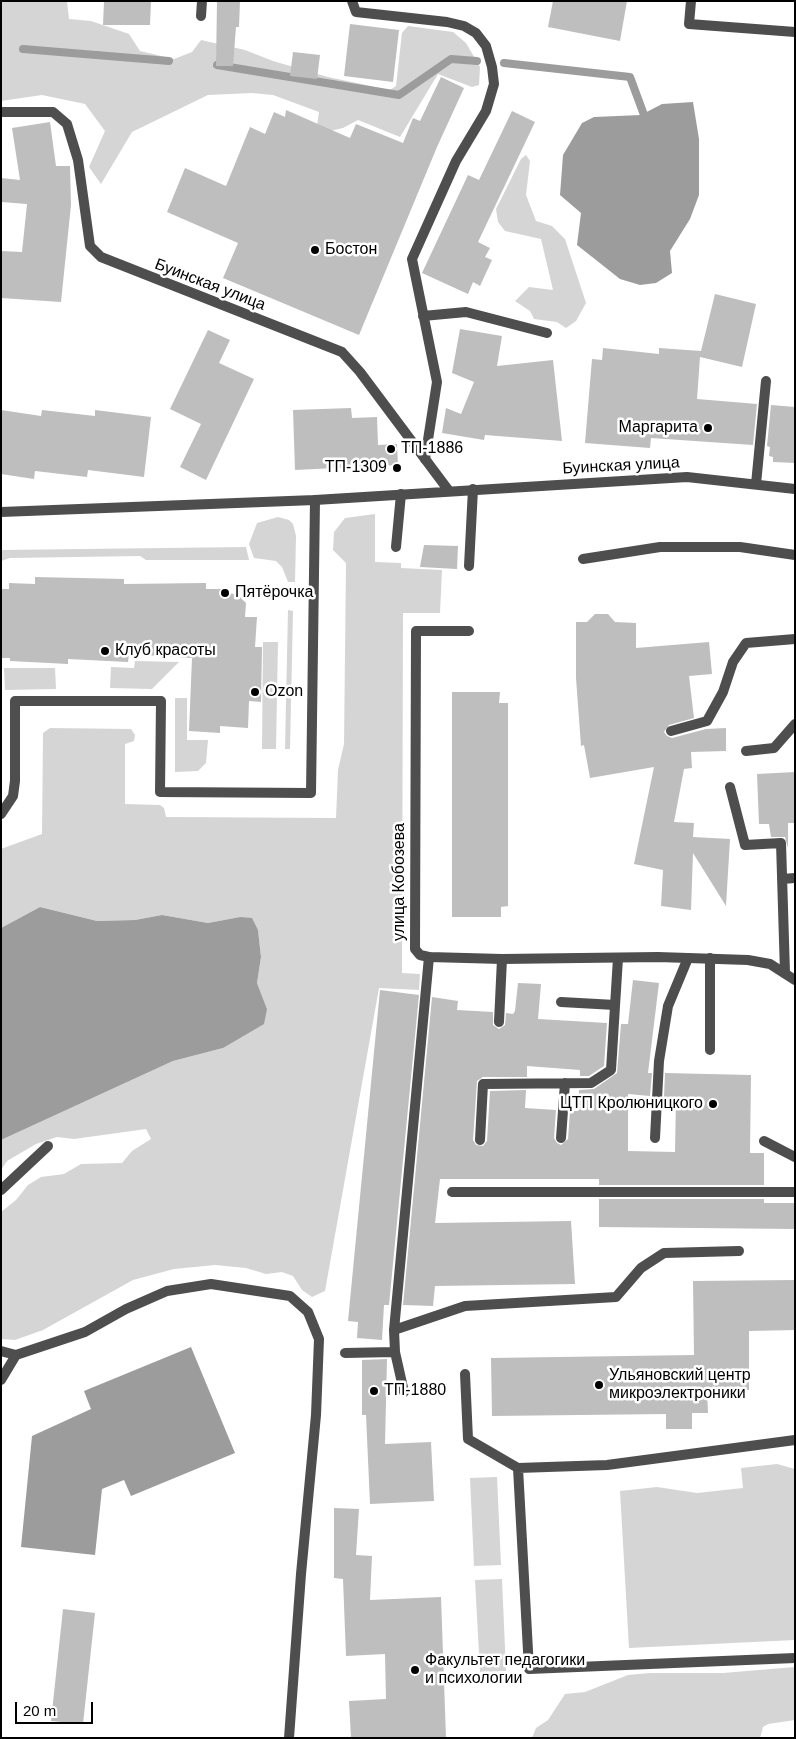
<!DOCTYPE html>
<meta charset="utf-8">
<style>
body{margin:0}
#map{position:relative;width:796px;height:1739px;overflow:hidden;background:#fff;font-family:Helvetica,sans-serif}
canvas{display:block}
.frame{position:absolute;inset:0;border:2px solid #000;pointer-events:none}
.scale{position:absolute;left:15px;top:1702px;width:78px;height:22px;box-sizing:border-box;border:2px solid #000;border-top:0;padding-left:6px;font-size:15px;line-height:18px;white-space:nowrap;color:#000;-webkit-text-stroke:4px #fff;paint-order:stroke}
</style>
<div id="map">
<canvas width="796" height="1739"></canvas>
<div class="frame"></div>
<div class="scale">20 m</div>
</div>
<script>
const c = document.querySelector('canvas').getContext('2d');
c.lineJoin = 'round';
function fillPath(path, color) {
  c.fillStyle = color;
  c.fill(path, 'evenodd');
}
function shape(rows) {
  const path = new Path2D();
  for (const r of rows) {
    path.moveTo(r[0], r[1]);
    for (let i = 2; i < r.length; i += 2) path.lineTo(r[i], r[i + 1]);
  }
  return path;
}
function stroke(path, color, width, dash) {
  c.strokeStyle = color;
  c.lineWidth = width;
  c.lineCap = dash ? 'butt' : 'round';
  c.setLineDash(dash || []);
  c.stroke(path);
}
function write(font, color, halo, rows, align = 'center') {
  c.font = font + ' Helvetica,sans-serif';
  c.lineWidth = 5;
  c.setLineDash([]);
  c.textBaseline = 'middle';
  c.strokeStyle = halo;
  c.fillStyle = color;
  for (const [text, x, y, turn = 0] of rows) {
    c.save();
    c.translate(x, y);
    c.rotate((+turn || 0) * Math.PI / 180);
    c.textAlign = isNaN(turn) ? turn : align;
    if (halo) c.strokeText(text, 0, 0);
    c.fillText(text, 0, 0);
    c.restore();
  }
}
const green = shape([
 [1,1,67,1,69,19,91,21,129,34,140,51,174,59,192,52,201,40,245,50,273,61,328,77,390,90,396,86,402,33,408,26,453,32,466,43,480,67,479,85,472,87,438,74,400,137,358,120,343,128,330,131,317,126,319,112,273,95,252,93,208,95,132,132,101,184,89,167,105,131,85,104,42,95,1,101],
 [526,155,530,161,526,195,536,221,552,226,565,239,586,303,576,321,566,328,557,322,534,319,530,311,515,301,529,287,553,290,541,239,505,231,498,222,496,209,521,159],
 [375,514,375,562,401,563,401,568,442,570,440,613,403,613,402,973,420,974,419,990,379,988,325,1291,312,1297,302,1290,293,1276,282,1272,266,1274,246,1268,215,1265,174,1269,133,1280,43,1330,15,1340,1,1339,1,1212,16,1200,28,1185,41,1177,64,1174,81,1164,122,1163,132,1151,151,1139,146,1129,74,1139,57,1137,36,1144,7,1161,1,1170,1,1140,173,1061,223,1048,267,1009,257,983,261,957,258,930,240,917,208,923,162,915,135,920,97,921,40,907,1,928,1,849,42,834,43,733,50,728,131,729,135,735,134,741,125,744,125,804,160,805,164,808,166,817,336,818,338,770,344,744,346,563,333,550,334,532,345,518],
 [278,517,289,520,293,524,296,536,295,582,288,582,282,567,276,561,254,558,249,544,257,523],
 [246,547,249,560,146,560,140,556,10,558,1,561,1,550],
 [288,610,293,611,290,749,285,749],
 [263,642,278,642,276,749,262,749],
 [135,661,179,662,152,689,110,688,111,667,134,668],
 [4,668,55,668,56,689,5,690],
 [175,698,187,698,187,740,208,740,206,763,198,771,175,772],
 [777,1464,795,1469,795,1640,629,1648,620,1491,657,1487,697,1493,743,1488,741,1468],
 [497,1477,501,1565,474,1566,470,1478],
 [502,1579,506,1671,480,1672,475,1580],
 [795,1667,795,1720,768,1724,763,1727,760,1738,532,1738,536,1728,548,1720,565,1694,585,1692,628,1675,650,1673,723,1673]
]);
const water = shape([
 [693,102,699,139,699,195,690,219,670,251,672,273,656,283,640,285,620,279,577,245,581,213,560,195,563,155,582,123,594,117,641,115,662,104],
 [40,907,97,921,135,920,162,915,208,923,240,917,252,918,258,930,261,957,257,983,267,1009,264,1024,223,1048,173,1061,1,1140,1,928],
 [191,1347,235,1453,131,1496,124,1480,102,1489,95,1555,21,1547,32,1436,91,1409,84,1391]
]);
const stream = shape([
 [23,49,169,61],
 [504,63,630,77,647,123],
 [217,65,399,95,451,59,477,61]
]);
const building = shape([
 [104,1,151,1,150,25,103,25],
 [217,1,240,1,239,27,236,27,233,66,216,66],
 [553,1,627,1,620,41,548,27],
 [350,24,399,30,393,82,344,76],
 [293,52,320,55,317,79,290,76],
 [441,77,464,88,437,147,359,335,223,278,238,243,167,212,185,168,226,186,250,127,265,134,274,112,285,117,286,110,350,138,356,124,403,143,413,118,420,121],
 [512,111,535,122,478,242,490,248,485,257,492,260,480,286,473,282,468,294,422,273,468,175,479,180],
 [50,122,56,166,70,166,71,205,61,302,1,298,1,251,22,252,27,204,1,202,1,178,20,180,12,128],
 [715,294,756,304,742,367,700,357,697,399,757,404,753,445,651,438,650,448,585,443,592,359,602,360,603,348,659,354,659,348,701,351],
 [460,329,502,336,497,366,553,360,562,441,485,435,484,440,442,433,446,408,461,414,474,382,452,373],
 [208,330,230,340,219,363,254,379,206,480,180,467,201,424,170,409],
 [771,405,795,407,795,463,773,462,773,457,769,456,770,447,767,446],
 [351,408,352,418,377,417,378,445,397,444,398,465,295,470,293,410],
 [1,410,41,416,42,410,95,416,95,410,151,417,144,477,88,470,87,477,35,471,34,479,1,474],
 [424,545,458,546,457,569,420,567],
 [35,577,124,579,124,584,206,583,206,589,221,589,221,593,237,594,246,603,245,617,257,617,255,647,262,647,261,702,249,701,248,728,220,726,220,733,189,731,192,658,129,654,128,662,68,659,68,664,10,661,10,658,1,658,1,589,9,589,9,583,35,584],
 [595,614,608,614,615,622,636,623,636,648,709,642,712,674,689,676,694,718,669,725,664,732,667,736,672,738,706,729,726,728,726,751,691,752,692,768,684,769,674,822,694,823,693,837,730,839,726,906,693,853,691,910,661,906,663,870,634,864,654,767,590,778,584,745,581,746,576,678,576,622,587,622],
 [452,692,500,692,499,703,508,703,508,906,501,907,501,917,452,917],
 [795,772,795,823,788,823,788,848,785,837,771,837,769,824,759,824,757,774],
 [633,980,659,983,648,1073,652,1073,650,1096,628,1094,628,1151,675,1152,676,1098,664,1097,665,1073,751,1075,750,1153,764,1153,764,1185,599,1185,599,1179,440,1179,435,1223,571,1221,575,1284,435,1286,433,1306,403,1305,432,997,458,1001,457,1010,493,1012,493,1025,499,1029,505,1025,506,1013,513,1014,515,1011,518,983,541,984,538,1019,607,1023,604,1066,589,1076,580,1076,580,1070,527,1066,527,1077,483,1077,477,1081,473,1140,476,1145,483,1146,487,1141,490,1091,526,1090,525,1108,556,1110,554,1138,557,1143,561,1145,568,1139,570,1111,578,1111,579,1090,594,1089,617,1073,621,1024,628,1024],
 [380,990,419,995,389,1305,384,1305,382,1340,357,1338,358,1322,348,1321],
 [599,1199,764,1199,764,1203,795,1203,795,1229,599,1227],
 [795,1280,795,1330,749,1331,749,1390,707,1390,708,1413,692,1413,692,1429,666,1429,666,1414,492,1416,491,1358,694,1355,693,1281],
 [387,1359,385,1444,431,1442,434,1501,370,1504,366,1415,362,1415,362,1360],
 [334,1508,359,1509,356,1555,372,1556,370,1600,441,1597,446,1738,351,1738,349,1701,386,1699,385,1654,346,1656,343,1579,334,1578],
 [63,1609,95,1613,83,1724,51,1721]
]);
const service = shape([
 [352,1,356,12,447,22,464,26,476,33,486,46,492,67,494,84,486,111,456,161,412,259,437,382,425,459],
 [691,1,689,24,795,32],
 [201,16,202,1],
 [423,316,466,312,547,333],
 [756,484,766,381],
 [396,547,401,494],
 [583,559,660,547,740,547,795,555],
 [469,566,473,489],
 [671,731,707,721,723,692,733,662,746,643,795,639],
 [746,751,774,748,795,724],
 [730,787,745,845,781,843,785,973],
 [1,814,13,796,15,781,15,701,161,701,160,792,311,793,315,500],
 [782,879,795,878],
 [710,958,710,1050],
 [561,1002,615,1005],
 [499,1022,502,959],
 [561,1138,565,1083],
 [655,1138,659,1061,668,1006,688,958],
 [480,1140,483,1084,591,1083,611,1070,618,958],
 [764,1141,795,1157],
 [1,1190,48,1146],
 [452,1192,795,1192],
 [394,1330,465,1306,616,1297,641,1268,664,1253,739,1251],
 [1,1351,16,1355,85,1332,126,1309,167,1291,211,1284,290,1296,308,1312,319,1339,316,1415,301,1574,289,1738],
 [345,1353,395,1352],
 [465,1374,468,1439,518,1468,607,1465,795,1440],
 [1,1380,16,1355],
 [404,1392,395,1352,394,1330,429,957],
 [518,1468,529,1669,795,1658]
]);
const minor = shape([
 [1,112,53,112,67,124,78,160,90,246,101,257,342,352,360,372,449,491],
 [1,512,315,500,687,477,795,489],
 [469,631,416,631,415,949,420,955,429,957,502,959,658,957,748,960,770,964,795,980]
]);
const markers = [
 [315,250,5,"#000"],
 [708,428,5,"#000"],
 [391,449,5,"#000"],
 [397,468,5,"#000"],
 [225,593,5,"#000"],
 [105,651,5,"#000"],
 [255,692,5,"#000"],
 [713,1104,5,"#000"],
 [599,1385,5,"#000"],
 [374,1391,5,"#000"],
 [415,1670,5,"#000"]
];
const poiNames = [
 ["Бостон",325,250],
 ["Маргарита",698,428,"right"],
 ["ТП-1886",401,449],
 ["ТП-1309",387,468,"right"],
 ["Пятёрочка",235,593],
 ["Клуб красоты",115,651],
 ["Ozon",265,692],
 ["ЦТП Кролюницкого",703,1104,"right"],
 ["Ульяновский центр",609,1376],
 ["микроэлектроники",609,1394],
 ["ТП-1880",384,1391],
 ["Факультет педагогики",425,1661],
 ["и психологии",425,1679]
];
const streetNames = [
 ["Буинская улица",210,285,21],
 ["Буинская улица",621,466,-3],
 ["улица Кобозева",400,882,-90]
];
fillPath(green, '#d5d5d5');
fillPath(water, '#9c9c9c');
stroke(stream, '#9c9c9c', 8);
fillPath(building, '#bebebe');
stroke(service, '#4e4e4e', 10);
stroke(minor, '#4e4e4e', 10);
for (const [x, y, r, color] of markers) {
  const dot = new Path2D();
  dot.arc(x, y, r, 0, 2 * Math.PI);
  c.fillStyle = color;
  c.fill(dot);
  stroke(dot, '#fff', 2);
}
write('16px', '#000', '#fff', poiNames, 'left');
write('16px', '#000', '#fff', streetNames);
</script>
